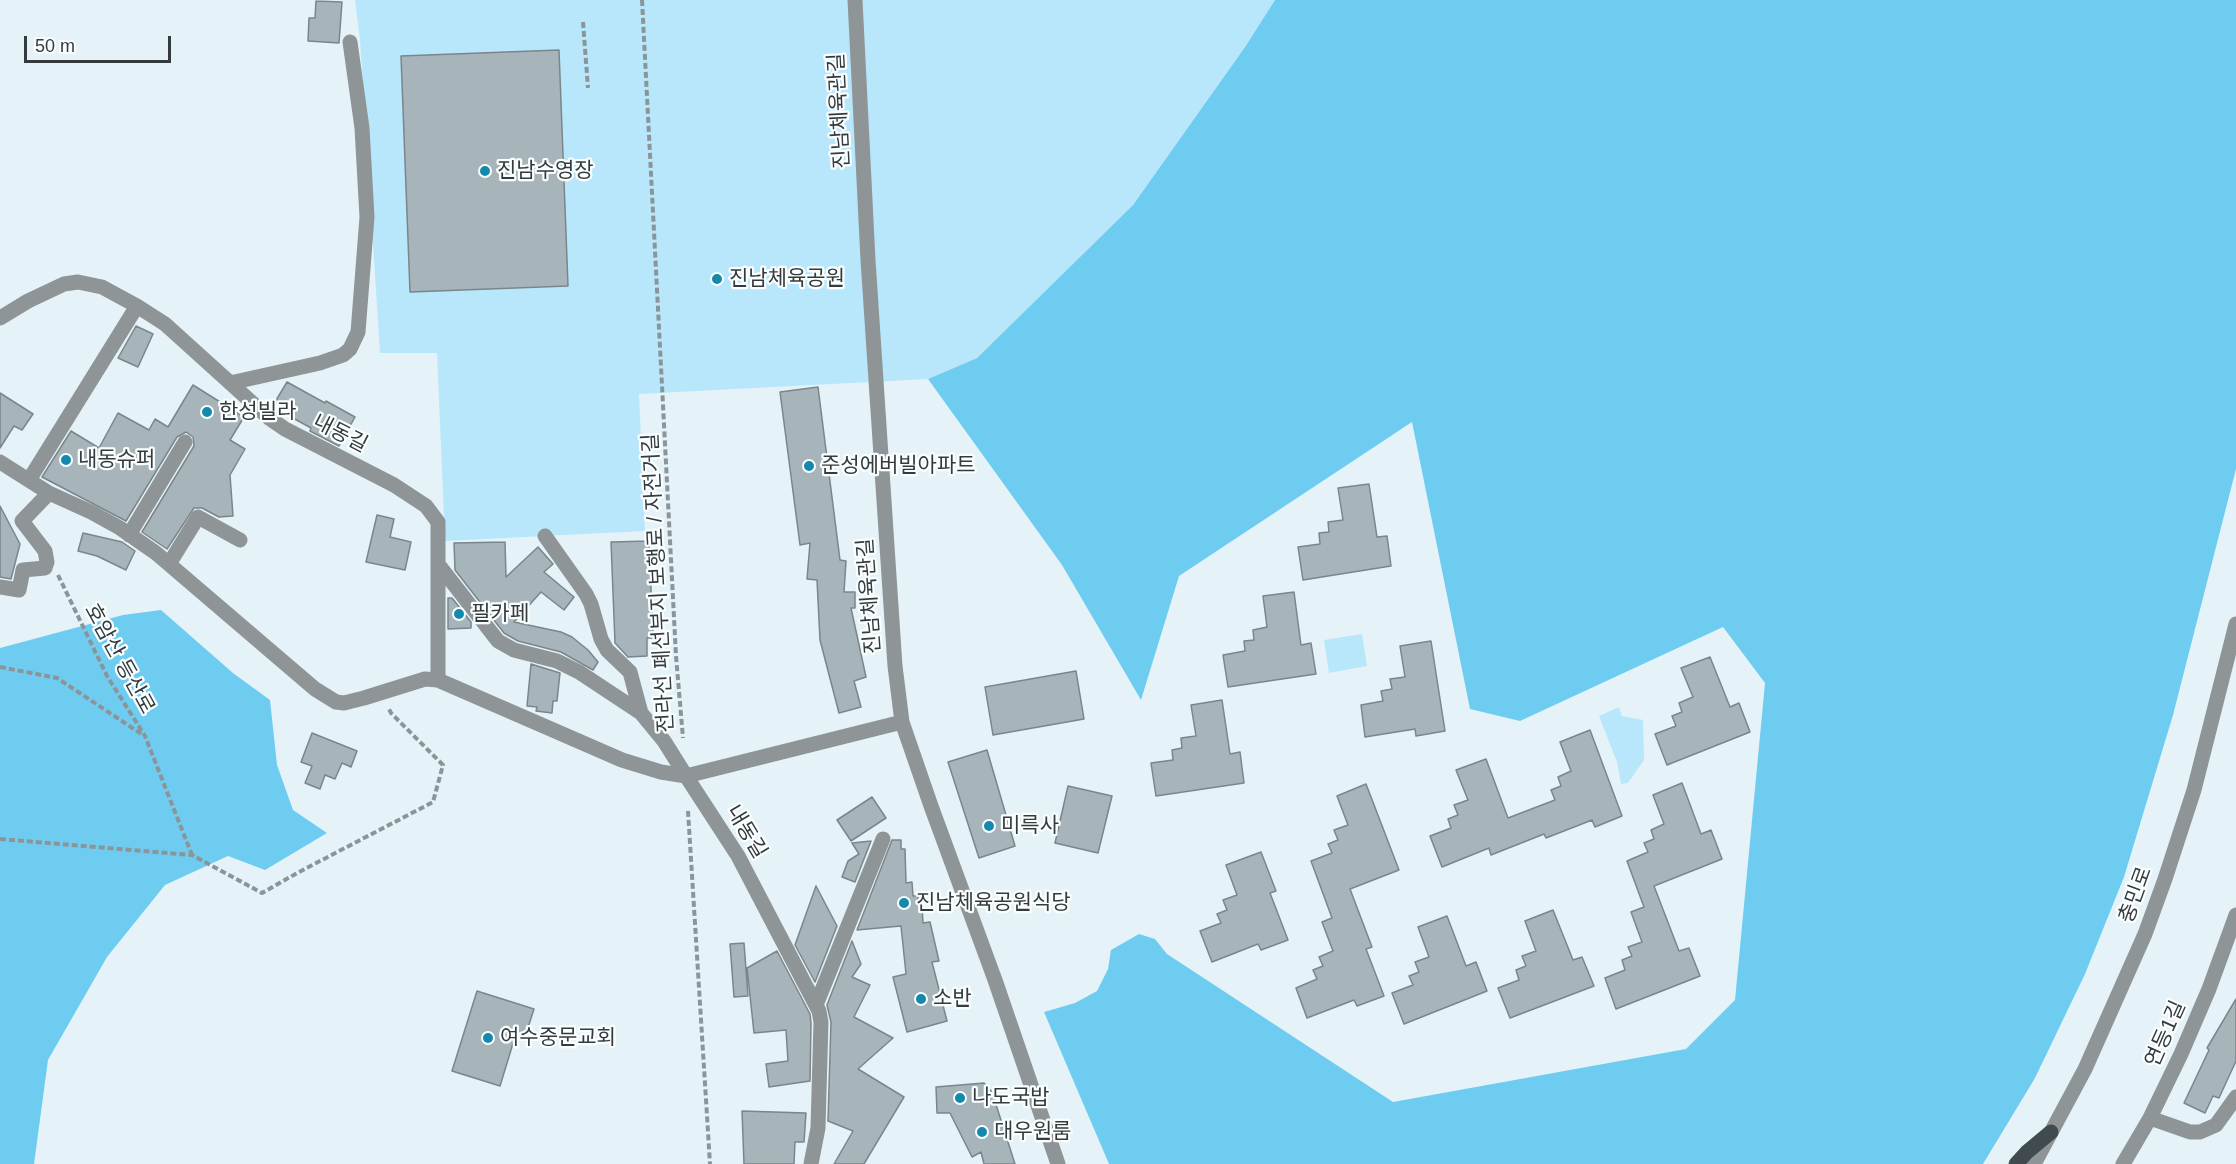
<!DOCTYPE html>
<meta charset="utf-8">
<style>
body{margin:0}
#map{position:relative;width:2236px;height:1164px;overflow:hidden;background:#e5f3f9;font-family:Helvetica,sans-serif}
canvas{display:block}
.scale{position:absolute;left:24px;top:36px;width:147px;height:27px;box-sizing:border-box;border:3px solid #353b3d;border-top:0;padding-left:8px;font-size:18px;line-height:21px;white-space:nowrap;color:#353b3d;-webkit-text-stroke:4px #fbfeff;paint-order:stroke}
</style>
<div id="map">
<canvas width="2236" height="1164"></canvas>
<div class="scale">50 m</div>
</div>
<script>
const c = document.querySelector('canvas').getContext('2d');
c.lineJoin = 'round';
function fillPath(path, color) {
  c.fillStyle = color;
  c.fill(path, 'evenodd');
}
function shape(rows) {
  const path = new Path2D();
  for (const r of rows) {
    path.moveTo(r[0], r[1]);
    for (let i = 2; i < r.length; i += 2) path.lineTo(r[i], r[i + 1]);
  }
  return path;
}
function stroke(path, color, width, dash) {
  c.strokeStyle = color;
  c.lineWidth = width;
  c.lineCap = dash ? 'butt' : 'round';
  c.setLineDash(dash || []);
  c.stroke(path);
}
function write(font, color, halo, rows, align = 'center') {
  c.font = font + ' Helvetica,"Noto Sans KR",sans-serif';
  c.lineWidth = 4.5;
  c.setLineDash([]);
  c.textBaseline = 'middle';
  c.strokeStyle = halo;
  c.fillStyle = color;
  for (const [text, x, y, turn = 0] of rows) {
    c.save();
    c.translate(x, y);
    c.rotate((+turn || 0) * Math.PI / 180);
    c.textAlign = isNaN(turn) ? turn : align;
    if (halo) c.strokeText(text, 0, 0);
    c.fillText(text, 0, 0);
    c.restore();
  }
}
const green = shape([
 [355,0,1275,0,1245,47,1133,205,977,358,928,379,639,394,645,531,445,541,437,353,380,353,360,40],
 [1362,634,1367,666,1329,673,1324,640],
 [1619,707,1622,716,1643,720,1644,760,1628,783,1621,784,1617,762,1599,716]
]);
const forest = shape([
 [1275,0,2236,0,2236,469,2173,715,2124,877,2085,974,2035,1078,1983,1164,1109,1164,1044,1012,1075,1003,1097,991,1108,969,1111,950,1139,934,1155,939,1167,954,1393,1102,1686,1049,1735,1000,1765,683,1723,627,1520,721,1470,709,1412,422,1179,576,1141,700,1062,565,928,379,977,358,1133,205,1245,47],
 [161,610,233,673,270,700,277,765,293,810,327,833,265,870,228,856,165,885,107,957,48,1060,34,1164,0,1164,0,648,123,615]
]);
const building = shape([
 [316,1,342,2,339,43,308,41,309,18,315,18,316,1],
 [559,50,568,286,410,292,401,56,559,50],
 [136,326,153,334,138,367,118,358,136,326],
 [287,382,325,403,326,401,355,417,339,446,310,431,311,428,291,417,293,413,275,402,287,382],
 [193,385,244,417,230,440,245,449,230,475,233,516,219,517,202,508,194,508,167,549,142,532,194,446,193,437,186,432,177,437,126,521,42,477,71,431,99,448,118,413,149,430,155,419,168,427,193,385],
 [818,387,840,560,846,561,844,592,855,592,855,608,851,608,866,677,854,681,861,707,839,713,820,640,817,580,807,579,810,543,800,545,780,392,818,387],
 [0,393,33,414,22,430,14,426,0,448,0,393],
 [1369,484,1377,537,1387,536,1391,566,1303,580,1298,547,1320,544,1319,533,1329,532,1328,522,1343,520,1338,488,1369,484],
 [0,506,20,544,11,579,0,577,0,506],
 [377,515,394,519,390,537,411,542,405,570,366,562,377,515],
 [83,533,122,542,135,551,126,570,97,556,78,551,83,533],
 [649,541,653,638,647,638,647,656,628,657,615,643,611,542,649,541],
 [505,542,506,577,538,547,553,564,544,572,574,597,564,610,541,592,514,622,561,632,572,637,588,650,598,662,593,670,561,652,518,641,504,633,455,570,454,543,505,542],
 [1294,592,1301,645,1311,643,1316,674,1228,687,1223,655,1245,651,1244,641,1254,640,1253,630,1267,627,1263,596,1294,592],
 [448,598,452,598,471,622,471,628,448,629,448,598],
 [1431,641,1445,731,1416,736,1415,729,1365,737,1361,705,1383,701,1381,691,1392,689,1390,679,1405,677,1400,646,1431,641],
 [1710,657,1730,707,1739,703,1750,732,1667,765,1655,734,1676,726,1672,716,1682,712,1679,703,1693,697,1681,668,1710,657],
 [531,664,560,673,557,701,553,701,552,713,536,711,537,707,527,706,531,664],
 [1076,671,1084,719,993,735,985,687,1076,671],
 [1222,700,1230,754,1240,752,1244,783,1156,796,1151,763,1173,760,1172,750,1182,748,1181,738,1196,736,1191,705,1222,700],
 [1590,730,1622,816,1595,827,1592,820,1546,838,1544,834,1491,855,1489,848,1442,867,1430,836,1451,828,1448,819,1458,815,1454,805,1468,800,1456,770,1486,759,1508,818,1555,800,1551,790,1561,786,1558,777,1571,771,1560,742,1590,730],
 [312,733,357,751,351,767,342,763,335,779,325,775,320,789,305,783,312,766,301,762,312,733],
 [987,750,1015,846,979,858,948,762,987,750],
 [1682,783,1701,834,1711,830,1722,859,1654,886,1679,951,1689,948,1700,976,1616,1009,1605,978,1625,970,1622,960,1632,956,1628,947,1642,942,1631,912,1644,907,1627,861,1648,852,1644,843,1654,839,1651,830,1664,824,1653,795,1682,783],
 [1366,784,1399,870,1350,889,1372,947,1366,949,1384,996,1357,1006,1354,1000,1307,1018,1296,988,1317,979,1313,970,1323,966,1319,957,1333,951,1322,922,1332,918,1311,861,1332,853,1328,844,1338,840,1334,830,1348,825,1337,796,1366,784],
 [1068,786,1112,796,1098,853,1055,843,1068,786],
 [872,797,886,818,851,841,837,820,872,797],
 [892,840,901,840,901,849,905,849,906,883,912,882,913,896,918,896,918,905,922,905,923,923,930,922,939,961,932,962,947,1021,907,1032,893,977,906,974,901,926,857,930,892,840],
 [871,841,855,882,842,877,848,861,859,854,852,843,871,841],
 [1261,852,1276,891,1270,893,1288,940,1261,950,1258,944,1212,962,1200,931,1221,923,1217,914,1227,910,1223,900,1237,895,1226,865,1261,852],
 [816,886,837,926,815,982,795,945,816,886],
 [1553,910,1573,960,1582,957,1594,986,1510,1018,1498,988,1519,980,1516,970,1526,966,1522,956,1536,951,1525,921,1553,910],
 [1447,916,1466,966,1476,962,1487,991,1404,1024,1392,993,1413,985,1409,976,1419,972,1415,962,1429,957,1418,927,1447,916],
 [852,941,861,964,852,977,870,985,854,1017,893,1038,858,1069,904,1097,864,1164,834,1164,853,1131,828,1121,831,1022,827,1005,852,941],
 [744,943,748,996,734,997,730,944,744,943],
 [777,951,810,1014,811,1023,810,1081,769,1087,766,1064,788,1061,786,1030,754,1033,747,968,777,951],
 [477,991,534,1009,524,1040,515,1037,500,1086,452,1071,477,991],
 [2236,999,2236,1061,2219,1098,2213,1096,2205,1113,2184,1103,2209,1050,2207,1048,2236,999],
 [984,1083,992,1092,1015,1164,984,1164,981,1152,972,1157,950,1113,937,1113,936,1087,984,1083],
 [742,1111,806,1113,804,1142,795,1142,794,1164,744,1164,742,1111]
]);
const path = shape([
 [642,0,676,656,683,738],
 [583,22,588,88],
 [58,575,107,676,145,736,192,855],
 [0,667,57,678,143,735],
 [688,811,710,1164],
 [0,839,192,855,262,893,299,872,433,802,443,765,391,713,388,707]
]);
const minor = shape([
 [855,0,868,260,895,666,902,722,931,806,995,980,1058,1164],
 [0,318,28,301,64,284,78,282,102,287,137,306,165,324,269,418,285,429,394,485,426,506,438,522,438,680],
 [230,383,320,363,343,355,350,349,358,332,367,217,362,128,350,42],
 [0,462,49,493,91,512,120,528,156,553,315,689,336,702,344,703,364,698,425,679,438,680,622,760,661,772,686,776,738,856,819,1011,821,1022,818,1128,811,1164],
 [29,480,137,306],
 [129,535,185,442],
 [545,536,586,594,591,604,601,639,607,650,630,672,641,713],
 [169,564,198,517,240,540],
 [438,564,498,641,514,650,557,661,579,672,641,713,664,741,686,776,902,722],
 [0,587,19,590,23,570,45,568,47,562,45,551,22,521,49,493],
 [816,1005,883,839],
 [2150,1118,2190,1132,2200,1132,2216,1125,2236,1097],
 [2034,1164,2085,1069,2145,934,2165,879,2194,790,2236,624],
 [2123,1164,2150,1118,2181,1054,2209,989,2236,915]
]);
const major = shape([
 [2016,1164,2027,1152,2051,1132]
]);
const markers = [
 [485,171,6,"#1489ad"],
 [717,279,6,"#1489ad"],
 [207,412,6,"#1489ad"],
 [66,460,6,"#1489ad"],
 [809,466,6,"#1489ad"],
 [459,614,6,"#1489ad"],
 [989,826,6,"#1489ad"],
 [904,903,6,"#1489ad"],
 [921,999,6,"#1489ad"],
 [488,1038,6,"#1489ad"],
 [960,1098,6,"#1489ad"],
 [982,1132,6,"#1489ad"]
];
const streetNames = [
 ["진남체육관길",840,111,-93],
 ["내동길",340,434,27],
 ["전라선 폐선부지 보행로 / 자전거길",659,583,-93],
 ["진남체육관길",870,596,-94],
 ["호암산 등산로",119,659,61],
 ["내동길",746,832,59],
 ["충민로",2136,895,-70],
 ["연등1길",2166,1034,-66]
];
const poiNames = [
 ["진남수영장",497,171],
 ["진남체육공원",729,279],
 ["한성빌라",219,412],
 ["내동슈퍼",78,460],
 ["준성에버빌아파트",821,466],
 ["필카페",471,614],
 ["미륵사",1001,826],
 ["진남체육공원식당",916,903],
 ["소반",933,999],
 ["여수중문교회",500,1038],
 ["나도국밥",972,1098],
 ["대우원룸",994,1132]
];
fillPath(green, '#b8e7fc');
fillPath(forest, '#6fccf1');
fillPath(building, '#a7b4ba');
stroke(building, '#79868b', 1.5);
stroke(path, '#8b9599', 4, [6, 3]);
stroke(minor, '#8f9497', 15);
stroke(major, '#414b4f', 15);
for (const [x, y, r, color] of markers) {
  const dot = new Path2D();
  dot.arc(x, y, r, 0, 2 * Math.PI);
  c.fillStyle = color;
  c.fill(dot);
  stroke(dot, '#fbfeff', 2);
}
write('21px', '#353b3d', '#fbfeff', streetNames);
write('21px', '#353b3d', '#fbfeff', poiNames, 'left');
</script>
